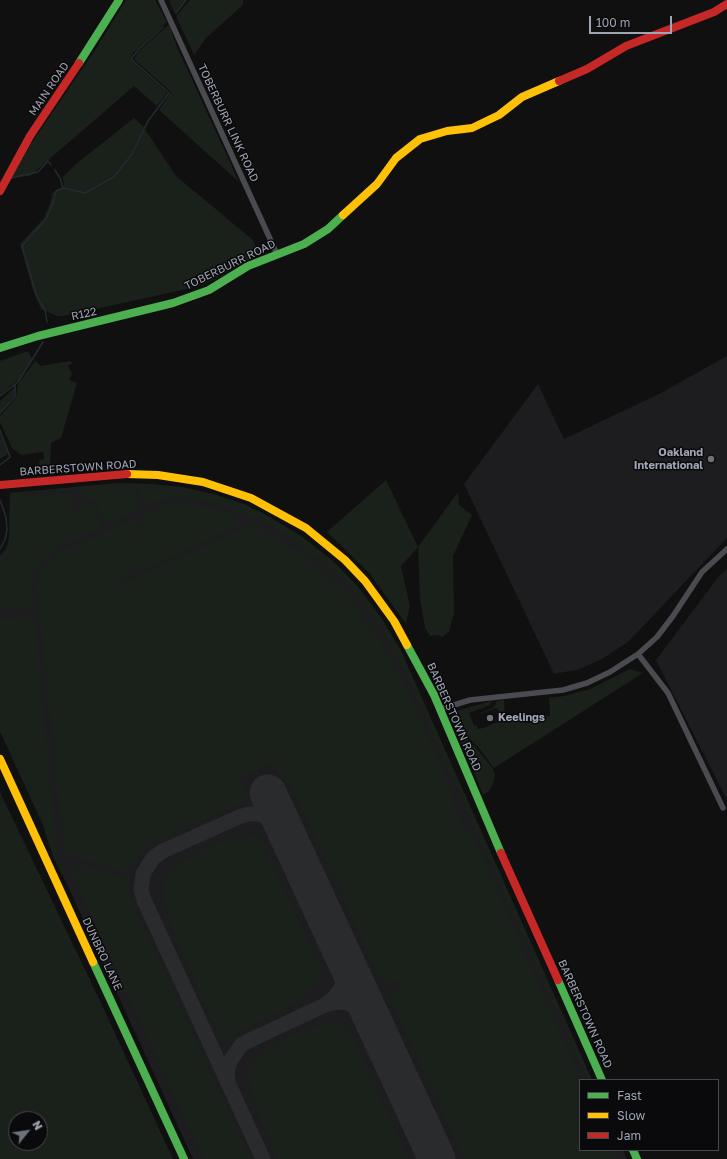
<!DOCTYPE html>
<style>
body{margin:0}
#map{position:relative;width:727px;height:1159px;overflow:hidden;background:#101010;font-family:"Golos Text",sans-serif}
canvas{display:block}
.legend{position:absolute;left:579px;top:1079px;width:140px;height:72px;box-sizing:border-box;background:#0a0a0c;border:1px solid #46484f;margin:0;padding:5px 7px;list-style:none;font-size:12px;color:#9fa5b3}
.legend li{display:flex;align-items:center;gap:8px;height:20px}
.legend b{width:20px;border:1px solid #46484f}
.north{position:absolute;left:8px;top:1111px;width:40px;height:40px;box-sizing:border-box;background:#0a0a0c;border:1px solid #46484f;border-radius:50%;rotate:60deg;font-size:11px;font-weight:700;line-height:16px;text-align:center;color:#9fa5b3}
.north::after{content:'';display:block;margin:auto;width:14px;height:18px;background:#6d717a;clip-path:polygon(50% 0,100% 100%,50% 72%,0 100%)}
.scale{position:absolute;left:589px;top:16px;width:83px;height:18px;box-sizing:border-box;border:2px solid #9fa5b3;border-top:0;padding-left:5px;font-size:12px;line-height:14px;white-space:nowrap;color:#9fa5b3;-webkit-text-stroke:3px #0a0a0c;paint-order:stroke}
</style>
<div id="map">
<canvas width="727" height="1159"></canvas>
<ul class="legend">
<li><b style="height:5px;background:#4caf50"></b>Fast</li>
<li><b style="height:5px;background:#ffc107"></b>Slow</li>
<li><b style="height:5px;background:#c62828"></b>Jam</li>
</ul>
<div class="north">N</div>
<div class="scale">100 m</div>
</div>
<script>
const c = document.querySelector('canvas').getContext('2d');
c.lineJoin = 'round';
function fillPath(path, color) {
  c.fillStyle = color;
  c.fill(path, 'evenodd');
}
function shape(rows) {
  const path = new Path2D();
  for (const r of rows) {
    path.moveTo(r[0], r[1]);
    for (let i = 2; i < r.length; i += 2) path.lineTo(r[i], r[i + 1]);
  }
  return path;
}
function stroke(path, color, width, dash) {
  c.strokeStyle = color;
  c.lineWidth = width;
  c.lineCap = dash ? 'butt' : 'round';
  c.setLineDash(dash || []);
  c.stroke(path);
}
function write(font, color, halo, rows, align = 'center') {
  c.font = font + ' "Golos Text",sans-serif';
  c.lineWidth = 3;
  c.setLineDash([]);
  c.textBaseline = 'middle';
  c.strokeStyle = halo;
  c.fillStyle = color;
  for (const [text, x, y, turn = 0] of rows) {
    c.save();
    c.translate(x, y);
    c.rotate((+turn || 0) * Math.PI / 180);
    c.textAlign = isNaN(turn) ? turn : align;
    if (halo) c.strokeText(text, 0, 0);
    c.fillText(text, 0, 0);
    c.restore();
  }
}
const built = shape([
 [727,356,727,538,628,642,602,659,580,669,554,674,464,484,538,384,564,439,661,393],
 [119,483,150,484,182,487,213,494,244,504,268,516,301,536,333,561,359,588,382,619,401,651,592,1080,580,1080,580,1150,623,1150,627,1159,193,1159,68,886,54,859,43,825,0,731,0,556,6,549,9,540,10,493],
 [727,569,727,800,656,660,719,576]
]);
const green = shape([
 [126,0,155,0,167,22,133,53,130,59,167,93,157,106,134,86,30,176,12,177,30,145,95,50],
 [169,0,186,0,175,14],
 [190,0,243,0,243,5,207,37,194,55,176,16],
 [169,24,177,47,239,182,159,110,171,92,134,59,139,51],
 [134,118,143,126,176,176,253,240,260,255,236,266,213,280,196,287,64,316,57,316,41,309,33,290,20,244,44,218,50,204,52,193,59,189,64,189,63,177,76,164],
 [25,352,29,352,32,359,19,379,0,395,0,361],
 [35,361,41,366,70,361,73,363,68,366,72,374,69,380,77,383,61,438,51,443,50,469,40,471,39,460,44,459,43,452,21,455,12,448,0,422,0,416,16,398,18,384],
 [14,388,14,396,0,414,0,401],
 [0,433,8,454,0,459],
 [386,480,418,547,458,492,459,505,472,515,453,556,454,613,449,632,442,637,439,635,430,636,425,628,420,598,418,547,401,566,410,606,406,624,370,574,327,532],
 [119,483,150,484,182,487,213,494,244,504,268,516,301,536,333,561,359,588,382,619,401,651,592,1080,587,1080,404,670,381,628,365,606,348,585,321,561,287,536,266,524,226,507,193,497,174,496,147,505,137,486,134,487,141,504,141,508,110,523,106,522,94,501,76,490,22,494,22,498,68,493,71,495,73,501,70,510,76,512,81,504,91,503,100,518,101,526,100,529,53,550,45,556,34,574,32,587,33,604,30,607,0,608,0,556,6,549,9,540,10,493],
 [183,501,211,508,235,516,240,522,234,528,137,573,133,573,129,569,126,570,127,574,120,581,121,584,253,524,302,553,345,591,359,608,360,613,367,623,374,629,410,695,452,791,455,808,465,830,475,840,581,1080,580,1150,612,1150,616,1159,464,1159,388,994,400,988,399,985,403,983,401,980,384,987,290,783,285,785,274,762,240,778,250,799,155,843,144,851,130,871,123,872,70,855,64,850,37,588,39,577,46,563,59,553,130,520,135,521,142,534,145,532,140,521,142,515,166,504],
 [28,613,33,615,35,619,57,852,65,874,62,875,54,859,43,825,0,731,0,619,21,617],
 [630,669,643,673,494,768,479,748,462,731,460,732,477,749,493,769,495,774,493,784,488,792,483,795,471,765,456,734,451,719,453,713,460,710,491,701,490,705,469,713,474,725,477,726,478,729,483,728,502,720,497,708,479,714,480,713,493,708,497,701,504,700,505,720,550,716,549,698,564,696,590,689],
 [0,792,101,1003,173,1159,0,1159],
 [16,1119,40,1119,40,1143,16,1143],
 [253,836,261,838,324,975,314,988,304,996,279,1012,245,1029,223,1045,171,927,165,905,163,883,165,876,176,866,205,847,235,838],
 [81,864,125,878,129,881,133,903,251,1159,203,1159,72,874,73,867],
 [339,1023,348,1026,409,1159,276,1159,254,1102,250,1083,250,1068,264,1052,292,1034,318,1026]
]);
const stream = shape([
 [176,13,186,0],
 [55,170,60,178,63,188],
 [11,178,38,172,48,161,51,165],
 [47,322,45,310,37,297,22,246,46,219,53,203,56,191,63,188,85,193,114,177,132,154,148,121,169,93,131,59,139,49,163,27],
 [0,396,18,382,43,342],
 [0,413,15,397,15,385],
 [0,430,10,457,0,465],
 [0,500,6,517,7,530,5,540,0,549]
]);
const taxiway = shape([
 [325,1005,337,1002,347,1003,357,1007,366,1014,376,1027],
 [228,1081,227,1072,230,1061,242,1044,325,1005,334,998,342,987,345,978,345,969,342,955],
 [263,1159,144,900,141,889,143,874,153,858,163,851,239,817,248,814,258,814,270,818,280,825,288,836]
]);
const runway = shape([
 [268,793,437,1159]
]);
const street = shape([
 [161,0,277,254],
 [638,654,668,693,723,808],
 [441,709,470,700,563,690,587,683,610,672,638,654,657,637,673,616,702,572,727,549]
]);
const fast = shape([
 [79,63,119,0],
 [0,348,38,336,173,303,209,290,248,266,304,244,328,229,343,215],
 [407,645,434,695,501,853],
 [93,962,184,1159],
 [558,980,602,1080],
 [633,1150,637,1159]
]);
const slow = shape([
 [343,215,377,184,396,158,420,139,447,131,472,128,499,115,522,97,559,81],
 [127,474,158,475,203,482,251,498,306,528,345,560,365,581,394,621,407,645],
 [0,759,93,962]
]);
const jam = shape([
 [559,81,587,69,626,46,714,12,727,4],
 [0,191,30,136,79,63],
 [0,485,127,474],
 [501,853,558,980]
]);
const markers = [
 [711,459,4,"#6d717a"],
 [490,718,4,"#6d717a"]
];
const streetNames = [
 ["MAIN ROAD",49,89,-56],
 ["TOBERBURR LINK ROAD",228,123,65],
 ["TOBERBURR ROAD",230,265,-26],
 ["R122",84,314,-13],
 ["BARBERSTOWN ROAD",78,468,-4],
 ["BARBERSTOWN ROAD",454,717,66],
 ["DUNBRO LANE",102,954,65],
 ["BARBERSTOWN ROAD",585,1014,66]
];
const poiNames = [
 ["Oakland",703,453],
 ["International",703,466],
 ["Keelings",498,718,"left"]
];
fillPath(built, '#1d1d1f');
fillPath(green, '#1a201a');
stroke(stream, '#232b32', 1.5);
stroke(taxiway, '#2a2b2d', 15);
stroke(runway, '#2a2b2d', 37);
stroke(street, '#4a4b50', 5.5);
stroke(fast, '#4caf50', 8);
stroke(slow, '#ffc107', 8);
stroke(jam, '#c62828', 8);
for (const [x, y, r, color] of markers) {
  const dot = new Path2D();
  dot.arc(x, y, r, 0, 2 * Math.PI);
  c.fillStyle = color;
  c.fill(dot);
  stroke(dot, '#0a0a0c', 1.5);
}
write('11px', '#9fa5b3', '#0a0a0c', streetNames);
write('bold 11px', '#9fa5b3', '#0a0a0c', poiNames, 'right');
</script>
